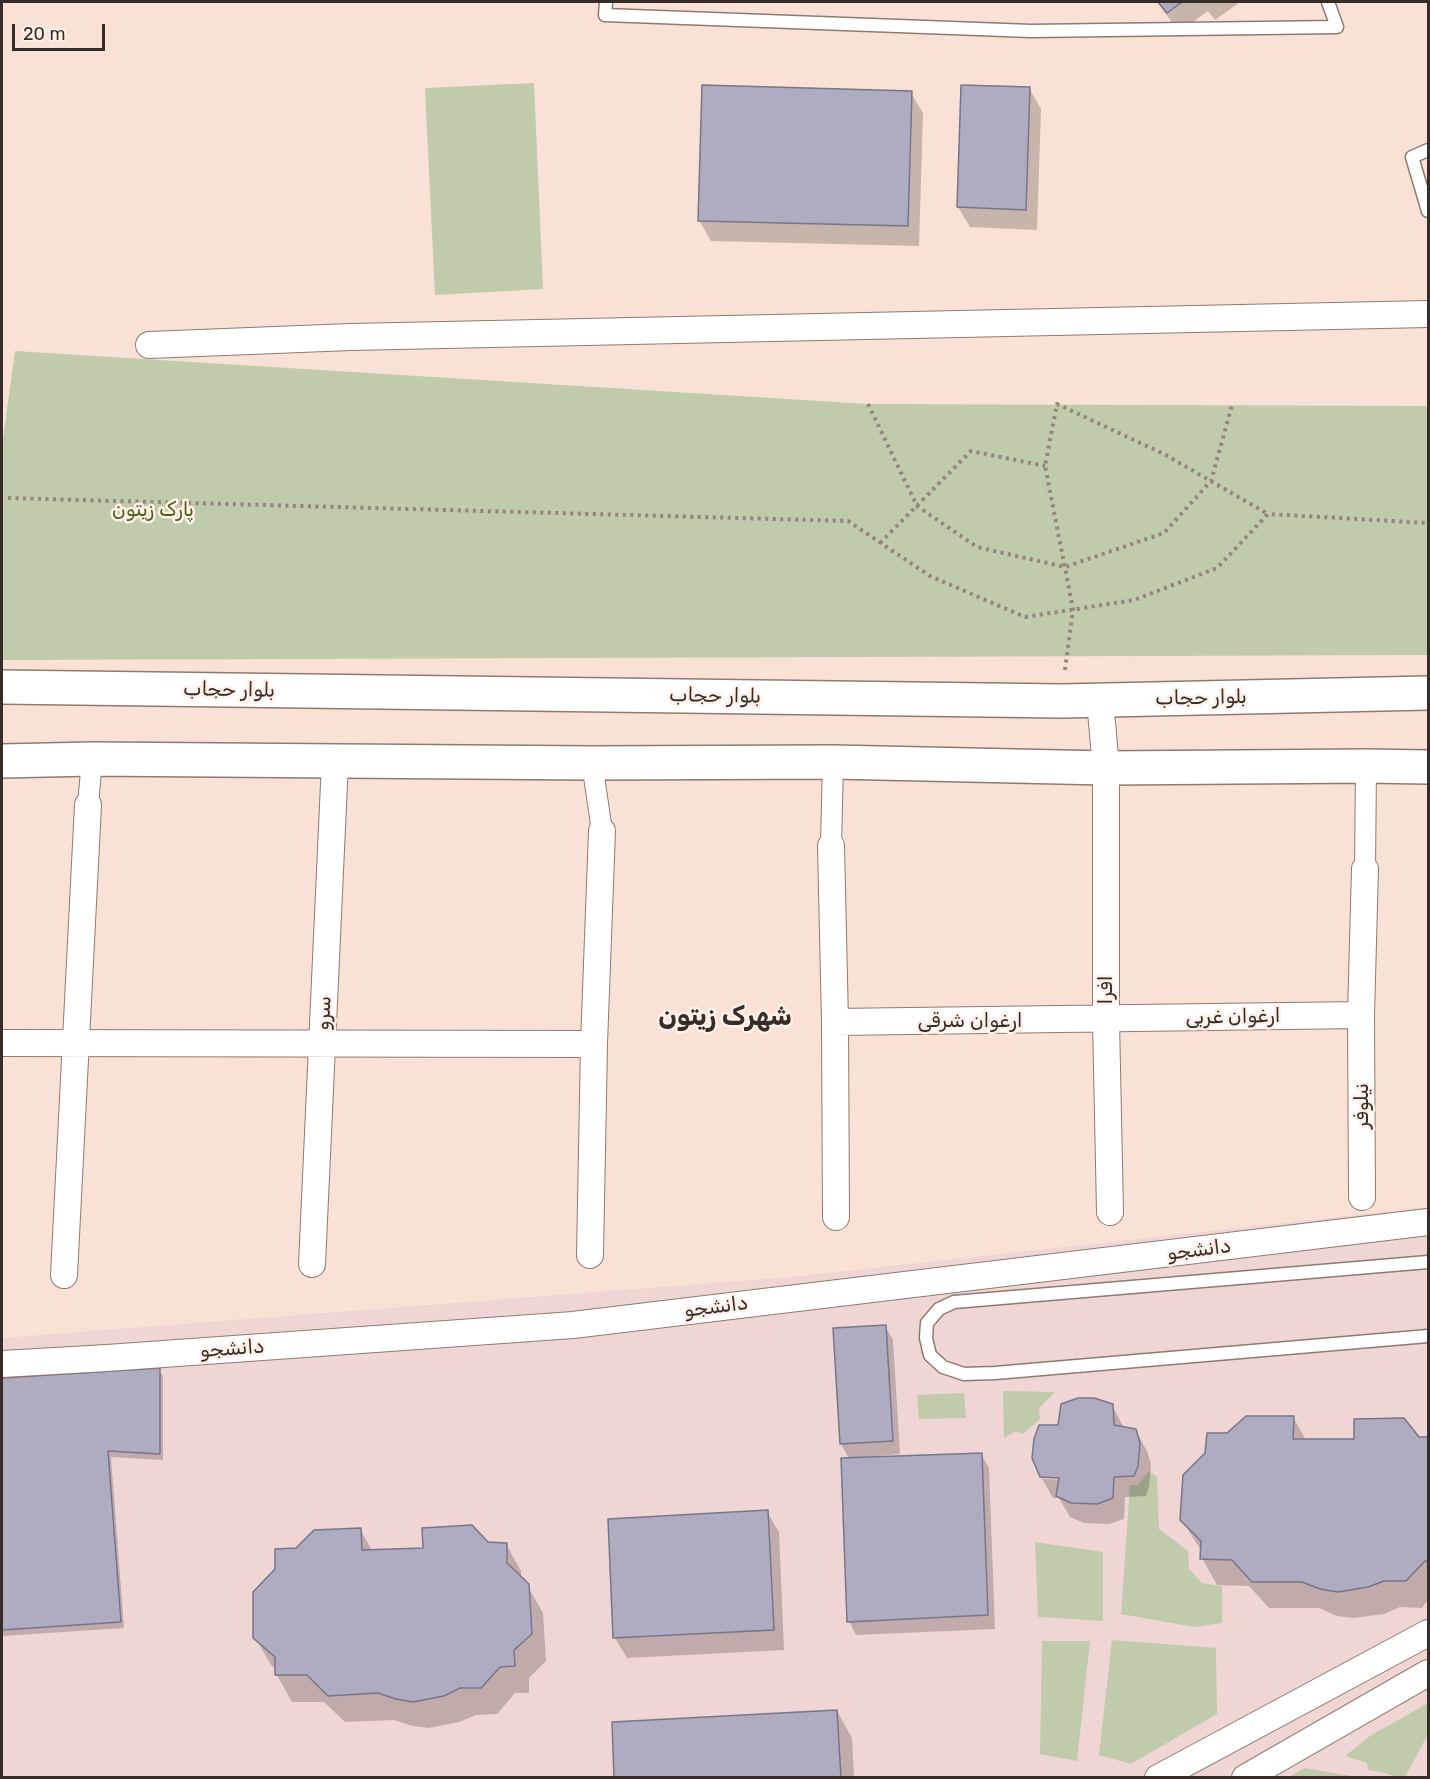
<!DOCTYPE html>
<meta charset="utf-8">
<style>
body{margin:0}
#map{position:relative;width:1430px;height:1779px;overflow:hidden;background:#f9e1d5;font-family:Rubik,sans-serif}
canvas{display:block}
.frame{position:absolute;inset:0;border:3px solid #362d29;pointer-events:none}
.scale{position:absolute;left:12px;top:24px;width:93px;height:27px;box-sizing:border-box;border:3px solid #362d29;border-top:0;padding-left:8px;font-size:18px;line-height:21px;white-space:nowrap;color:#362d29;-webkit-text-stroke:4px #fff0e9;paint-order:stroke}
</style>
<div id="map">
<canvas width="1430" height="1779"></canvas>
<div class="frame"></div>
<div class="scale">20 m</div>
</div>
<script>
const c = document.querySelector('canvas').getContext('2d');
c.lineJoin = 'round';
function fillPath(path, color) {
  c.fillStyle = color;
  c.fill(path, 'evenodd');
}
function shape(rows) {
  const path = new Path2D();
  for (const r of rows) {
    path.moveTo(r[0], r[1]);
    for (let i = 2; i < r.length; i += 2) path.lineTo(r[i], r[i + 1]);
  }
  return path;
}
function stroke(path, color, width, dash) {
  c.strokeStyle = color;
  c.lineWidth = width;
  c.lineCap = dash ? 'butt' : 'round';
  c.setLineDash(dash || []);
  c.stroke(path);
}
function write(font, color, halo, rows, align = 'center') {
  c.font = font + ' Rubik,"Noto Sans Arabic",sans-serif';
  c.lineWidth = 5;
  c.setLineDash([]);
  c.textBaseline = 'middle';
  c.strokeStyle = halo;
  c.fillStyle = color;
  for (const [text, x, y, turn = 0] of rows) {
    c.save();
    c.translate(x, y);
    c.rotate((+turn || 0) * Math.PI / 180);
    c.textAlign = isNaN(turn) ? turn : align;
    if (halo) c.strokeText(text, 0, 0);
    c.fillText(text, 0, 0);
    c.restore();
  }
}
const education = shape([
 [1428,1207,1428,1777,2,1777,2,1338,791,1277]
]);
const green = shape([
 [534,83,543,289,435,295,425,88],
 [15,351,868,404,1428,406,1428,655,2,660,2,446],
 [1003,1391,1055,1392,1039,1408,1040,1419,1023,1434,1016,1431,1004,1438],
 [964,1393,966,1418,919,1419,917,1395],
 [1149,1471,1157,1477,1159,1529,1188,1551,1189,1569,1202,1583,1222,1586,1222,1623,1194,1627,1121,1614,1130,1485,1138,1485],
 [1035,1542,1103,1552,1103,1621,1038,1617],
 [1112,1640,1216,1648,1217,1714,1131,1764,1099,1755],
 [1042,1641,1090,1641,1077,1761,1040,1754],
 [1428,1703,1428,1734,1405,1777,1396,1777,1385,1773,1368,1770,1367,1763,1345,1756,1370,1736],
 [1305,1768,1351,1776,1289,1777]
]);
const shadow = shape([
 [1157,2,1240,2,1215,20,1208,11,1179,32],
 [1029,88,1041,109,1037,230,970,227,958,207],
 [911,93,923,113,919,246,711,241,699,220],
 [885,1326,893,1340,900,1454,875,1456,876,1458,981,1454,989,1468,995,1629,856,1635,849,1621,850,1460,841,1444],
 [159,1370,163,1376,163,1460,111,1457,124,1628,2,1636,2,1379],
 [1112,1405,1124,1428,1135,1430,1147,1451,1151,1464,1149,1487,1146,1496,1125,1497,1124,1519,1109,1524,1084,1523,1070,1517,1059,1498,1053,1498,1041,1477,1060,1427],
 [1043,1476,1067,1477,1067,1480,1043,1479],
 [1293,1417,1306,1440,1428,1438,1428,1600,1422,1608,1400,1607,1384,1614,1354,1618,1337,1616,1319,1608,1269,1608,1249,1586,1217,1585,1202,1558,1202,1552,1182,1520,1228,1434],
 [767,1512,779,1532,784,1650,627,1658,615,1638],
 [360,1529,373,1552,487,1544,506,1544,521,1571,521,1579,527,1585,543,1613,546,1661,529,1678,529,1693,515,1693,497,1714,476,1715,459,1722,429,1728,413,1726,394,1720,345,1722,324,1702,292,1702,277,1675,277,1670,271,1665,255,1637,296,1549],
 [837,1711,852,1738,854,1778,616,1778]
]);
const building = shape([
 [1158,2,1182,2,1167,13,1158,2],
 [702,85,912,91,908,226,698,221,702,85],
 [961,85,1030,87,1026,210,957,207,961,85],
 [886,1325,893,1441,840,1444,833,1328,886,1325],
 [160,1368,160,1454,108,1451,121,1622,2,1630,2,1378,160,1368],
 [1078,1398,1094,1398,1113,1404,1114,1425,1136,1429,1140,1443,1138,1466,1134,1476,1114,1477,1113,1498,1097,1504,1071,1503,1056,1496,1059,1478,1040,1477,1032,1458,1034,1439,1039,1425,1058,1425,1061,1404,1078,1398],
 [1246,1416,1294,1416,1293,1439,1354,1439,1354,1419,1404,1418,1419,1437,1428,1437,1428,1561,1425,1561,1406,1581,1384,1581,1368,1587,1338,1592,1320,1589,1302,1582,1252,1582,1232,1560,1200,1559,1201,1541,1180,1520,1183,1475,1205,1453,1207,1433,1227,1433,1246,1416],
 [982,1453,988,1615,847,1622,841,1458,982,1453],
 [768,1510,774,1630,613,1638,608,1519,768,1510],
 [472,1525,488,1542,507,1543,507,1563,529,1584,532,1634,514,1650,515,1666,500,1667,481,1688,460,1688,444,1696,413,1702,396,1699,378,1693,328,1696,307,1675,275,1675,275,1657,253,1638,253,1592,275,1569,275,1549,296,1548,314,1530,361,1528,362,1550,423,1548,422,1528,472,1525],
 [837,1710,841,1778,614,1778,612,1722,837,1710]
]);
const path = shape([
 [868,404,917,506,977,547,1065,567,1164,533,1211,481,1232,405],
 [8,498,848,521,930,576,1025,617,1134,600,1217,568,1268,514,1428,523],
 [880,543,971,451,1045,466],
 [1065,670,1073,609,1045,466,1057,404,1164,454,1268,514]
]);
const service = shape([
 [606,2,605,15,1031,31,1337,27,1328,2],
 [1428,150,1412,157,1428,211],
 [1428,1262,954,1302,939,1309,927,1323,926,1338,930,1355,943,1367,964,1374,995,1373,1428,1336]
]);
const pedestrian = shape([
 [592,763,602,831],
 [88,805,92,759],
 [831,846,833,762],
 [1365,869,1366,766]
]);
const minor = shape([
 [149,345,351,337,1428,314],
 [1100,700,1106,768,1106,1020,1110,1212],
 [831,846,835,1022,836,1217],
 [835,1022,1361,1015],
 [2,1043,594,1044],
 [1362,1197,1361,1015,1365,869],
 [590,1255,594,1044,602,831],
 [312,1264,335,762],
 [64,1275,88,805],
 [2,1364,107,1358,573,1325,1428,1222],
 [1158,1778,1428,1633],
 [1245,1778,1428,1673]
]);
const secondary = shape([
 [2,687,1062,701,1428,693],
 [2,761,92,759,592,763,833,762,1106,768,1366,766,1428,767]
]);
const parkNames = [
 ["پارک زیتون",153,510]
];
const streetNames = [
 ["بلوار حجاب",229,690,1],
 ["بلوار حجاب",715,696,1],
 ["بلوار حجاب",1201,698,-1],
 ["افرا",1106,990,-90],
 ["سرو",324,1013,-87],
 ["ارغوان غربی",1233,1017,-1],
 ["ارغوان شرقی",970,1021],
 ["نیلوفر",1362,1106,-90],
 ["دانشجو",1199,1250,-7],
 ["دانشجو",716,1307,-7],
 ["دانشجو",232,1349,-4]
];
const districtNames = [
 ["شهرک زیتون",725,1017]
];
fillPath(education, '#f0d5d5');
fillPath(green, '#c0cbab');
fillPath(shadow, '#0003');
fillPath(building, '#afacc2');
stroke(building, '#787589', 1.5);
stroke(service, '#907a6f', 15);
stroke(pedestrian, '#907a6f', 22);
stroke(minor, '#907a6f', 28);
stroke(secondary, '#907a6f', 36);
stroke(path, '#94847c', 4, [3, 4.5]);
stroke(service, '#fff', 12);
stroke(pedestrian, '#fff', 20);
stroke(minor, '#fff', 26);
stroke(secondary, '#fff', 33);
write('20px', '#4d5f17', '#fff0e9', parkNames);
write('20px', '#362d29', '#fff0e9', streetNames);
write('bold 26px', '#362d29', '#fff0e9', districtNames);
</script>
